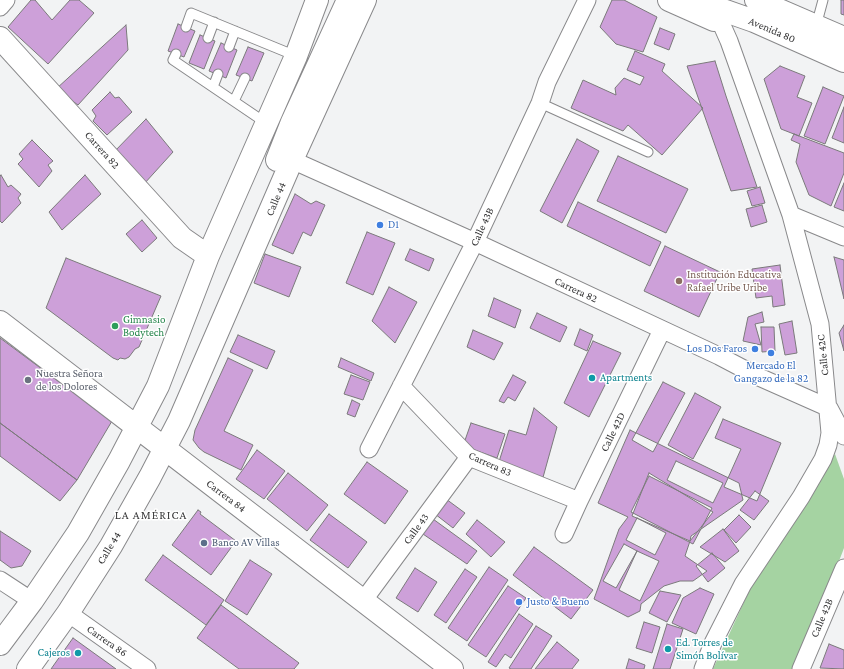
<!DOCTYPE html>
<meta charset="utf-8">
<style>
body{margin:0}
canvas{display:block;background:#f2f3f4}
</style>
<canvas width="844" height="669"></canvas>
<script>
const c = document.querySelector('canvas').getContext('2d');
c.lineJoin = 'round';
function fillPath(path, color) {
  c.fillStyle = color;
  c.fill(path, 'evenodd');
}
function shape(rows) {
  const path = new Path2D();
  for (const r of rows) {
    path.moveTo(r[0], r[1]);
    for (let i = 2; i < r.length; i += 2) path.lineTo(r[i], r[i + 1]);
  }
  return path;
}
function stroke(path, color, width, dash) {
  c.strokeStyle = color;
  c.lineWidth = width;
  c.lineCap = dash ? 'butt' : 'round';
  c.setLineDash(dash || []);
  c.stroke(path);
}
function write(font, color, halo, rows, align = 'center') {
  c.font = font + ' "Crimson Pro",serif';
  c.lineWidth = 3;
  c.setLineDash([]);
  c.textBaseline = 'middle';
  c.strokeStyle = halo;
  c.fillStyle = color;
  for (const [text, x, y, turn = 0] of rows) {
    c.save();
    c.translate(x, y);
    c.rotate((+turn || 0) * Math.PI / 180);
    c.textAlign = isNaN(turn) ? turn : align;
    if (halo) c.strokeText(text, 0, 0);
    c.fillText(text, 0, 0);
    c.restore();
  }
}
const green = shape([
 [835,454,844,479,844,548,798,669,713,669,751,587]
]);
const building = shape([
 [31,0,35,0,52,20,70,0,79,0,94,13,48,64,8,27,31,0],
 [612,0,624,0,657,17,643,52,616,44,600,27,612,0],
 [841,0,844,0,844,15,841,14,841,0],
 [178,24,195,31,184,57,168,51,178,24],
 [126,25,128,50,78,105,56,89,126,25],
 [660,28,675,34,669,50,654,44,660,28],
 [200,35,215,41,204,69,189,63,200,35],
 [221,43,237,50,226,78,209,71,221,43],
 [248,47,264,53,252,81,236,75,248,47],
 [635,51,665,64,662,71,703,108,662,155,628,125,623,131,571,108,583,80,616,95,615,88,624,78,640,85,644,77,627,70,635,51],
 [715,61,726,96,757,187,731,191,687,66,715,61],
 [780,66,805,76,797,97,812,103,799,136,781,129,764,79,780,66],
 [823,87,844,96,825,144,804,136,823,87],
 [110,92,115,98,119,97,132,112,107,135,93,121,96,116,92,110,110,92],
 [844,107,844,143,832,138,844,107],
 [146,119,173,152,144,184,113,153,146,119],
 [794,134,844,153,844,173,831,206,809,195,796,162,800,144,791,140,794,134],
 [577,139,599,151,562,223,540,211,577,139],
 [32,140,53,161,48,165,52,171,39,187,18,164,23,159,19,154,32,140],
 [618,156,688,189,666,233,597,201,618,156],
 [1,175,8,187,11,185,21,194,18,198,21,203,2,223,0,221,0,176,1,175],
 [85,175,101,194,62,230,49,212,85,175],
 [844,183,844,211,834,207,844,183],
 [760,187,765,203,752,206,747,191,760,187],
 [295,194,311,204,316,201,325,205,311,236,303,232,293,254,272,245,295,194],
 [578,202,661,242,650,266,567,226,578,202],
 [762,205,767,222,751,227,746,209,762,205],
 [142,220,157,238,142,252,126,234,142,220],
 [367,232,395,243,373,295,346,283,367,232],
 [665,246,720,272,699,317,644,291,665,246],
 [410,249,434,259,429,271,405,260,410,249],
 [265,254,301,267,289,297,254,283,265,254],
 [834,257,844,260,844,299,834,257],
 [66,258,161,296,139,347,135,349,129,357,125,359,120,358,118,360,113,358,46,308,66,258],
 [780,265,785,305,773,307,772,296,756,298,752,269,780,265],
 [389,287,417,302,395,343,372,321,389,287],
 [494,298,521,310,515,328,488,316,494,298],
 [762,312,764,322,755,324,761,345,743,341,748,317,762,312],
 [537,313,567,327,560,342,530,328,537,313],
 [792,321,797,353,785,355,779,324,792,321],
 [844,325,844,351,839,333,844,325],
 [761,327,774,327,775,351,762,352,761,327],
 [580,329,593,335,587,351,574,345,580,329],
 [473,330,503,343,494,360,467,347,473,330],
 [238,335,275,351,267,369,230,352,238,335],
 [0,338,112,421,77,480,0,423,0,338],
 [593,341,621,353,589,417,564,403,593,341],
 [228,358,253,370,224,431,253,445,241,470,204,452,199,448,193,440,195,430,228,358],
 [341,358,374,373,371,381,338,367,341,358],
 [351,375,370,382,363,400,344,394,351,375],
 [513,375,526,382,515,401,508,397,504,403,499,401,513,375],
 [663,382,685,393,653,452,632,440,663,382],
 [695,393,721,407,693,459,668,445,695,393],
 [352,400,360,404,355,417,347,414,352,400],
 [534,408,557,427,542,481,497,468,509,430,526,435,534,408],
 [723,419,781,443,757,501,724,487,741,449,715,438,723,419],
 [0,423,77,480,60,501,0,456,0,423],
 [471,423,505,434,497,458,463,446,471,423],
 [630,430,739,483,743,500,691,536,690,541,685,556,707,571,693,581,680,581,664,586,641,604,640,611,628,617,594,599,619,529,628,517,598,503,630,430],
 [257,450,285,471,264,499,236,479,257,450],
 [676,461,723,483,713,503,667,480,676,461],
 [367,462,408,491,385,524,344,494,367,462],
 [288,473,328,505,307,531,267,499,288,473],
 [649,473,713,512,690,541,632,516,649,473],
 [649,476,712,508,693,544,631,512,649,476],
 [755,491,769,501,754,520,740,510,755,491],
 [446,499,465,513,453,528,435,514,446,499],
 [198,510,201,512,200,514,236,541,211,575,172,545,198,510],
 [329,514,367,542,348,568,310,540,329,514],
 [739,515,751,527,736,543,724,530,739,515],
 [637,518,666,533,655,555,626,540,637,518],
 [433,519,477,551,467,564,420,532,433,519],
 [477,520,505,542,491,557,466,534,477,520],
 [723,529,739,551,725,562,700,547,723,529],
 [0,531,31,551,22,566,11,568,0,560,0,531],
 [624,544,637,551,616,588,603,581,624,544],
 [534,547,593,590,571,619,513,575,534,547],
 [637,551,659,561,640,601,619,590,637,551],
 [712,553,725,568,708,582,696,566,712,553],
 [163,555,224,600,206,625,145,580,163,555],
 [250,560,272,574,247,615,225,601,250,560],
 [489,567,508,580,467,641,448,628,489,567],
 [415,568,437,582,418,612,396,598,415,568],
 [465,569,477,577,446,623,434,615,465,569],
 [508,586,526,598,486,657,468,645,508,586],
 [700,588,714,594,696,634,672,623,683,598,700,588],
 [660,591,681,595,667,622,649,613,660,591],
 [221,605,299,663,294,669,239,669,197,638,221,605],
 [519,614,533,624,511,658,505,654,496,667,488,662,519,614],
 [644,622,660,627,652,653,636,648,644,622],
 [667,624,683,629,670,669,653,669,667,624],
 [536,626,552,636,531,669,511,669,509,668,536,626],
 [73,638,116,669,51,669,73,638],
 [557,642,579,660,572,669,535,669,557,642],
 [829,644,844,650,844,669,820,668,829,644],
 [629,659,645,665,644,669,626,669,629,659]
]);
const lane = shape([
 [816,26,823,0],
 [186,27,191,13,296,56],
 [208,38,214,22],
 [229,47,235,31],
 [176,54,173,60,266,123],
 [213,87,218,74],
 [234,101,245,78],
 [540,103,648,152]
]);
const street = shape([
 [0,7,6,0],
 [292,160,475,242,719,356,759,377,829,408,844,436],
 [791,215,844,237],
 [401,386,469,457,579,501],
 [369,449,475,242,540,103,547,82,587,0],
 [564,534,579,501,662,330],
 [0,580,32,601],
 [363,601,469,457],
 [68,613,147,669],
 [703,669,713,643,743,584,801,497,823,459,828,445,830,433,820,324,791,215,729,41,721,23],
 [801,669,844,568]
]);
const secondary = shape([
 [0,38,182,238,208,256],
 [277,160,292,122,348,0],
 [0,322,452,669],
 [0,644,32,601,78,533,119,461,158,386,208,256,296,56,317,0],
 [28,669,68,613,111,546,150,477,179,421,292,160,365,0]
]);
const primary = shape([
 [669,0,714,20],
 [700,0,717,8,754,21,844,61],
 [756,0,844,38]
]);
const markers = [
 [380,225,4,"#3f7fe0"],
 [679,281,4,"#8d6e63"],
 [115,326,4,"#2e9e5b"],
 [755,349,4,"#3f7fe0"],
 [771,353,4,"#3f7fe0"],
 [592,378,4,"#0f9aa8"],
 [28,380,4,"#6b7280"],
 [204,543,4,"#5c6f8a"],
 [519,602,4,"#3f7fe0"],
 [668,649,4,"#0f9aa8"],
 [78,653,4,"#0f9aa8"]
];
const streetNames = [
 ["Avenida 80",772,30,23],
 ["Carrera 82",102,150,48],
 ["Calle 44",276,199,-67],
 ["Calle 43B",482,227,-65],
 ["Carrera 82",576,290,25],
 ["Calle 42C",823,355,-96],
 ["Calle 42D",613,432,-64],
 ["Carrera 83",490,464,24],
 ["Carrera 84",226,496,37],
 ["Calle 43",416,529,-54],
 ["Calle 44",109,548,-59],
 ["Calle 42B",822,618,-67],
 ["Carrera 86",107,641,35]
];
const shopNames = [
 ["D1",388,225],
 ["Los Dos Faros",747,349,"right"],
 ["Mercado El",771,366,"center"],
 ["Gangazo de la 82",771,379,"center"],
 ["Justo & Bueno",527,602]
];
const educationNames = [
 ["Institución Educativa",687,275],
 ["Rafael Uribe Uribe",687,288]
];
const leisureNames = [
 ["Gimnasio",123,320],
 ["Bodytech",123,333]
];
const worshipNames = [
 ["Nuestra Señora",36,374],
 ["de los Dolores",36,387]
];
const cultureNames = [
 ["Apartments",600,378],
 ["Ed. Torres de",676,643],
 ["Simón Bolívar",676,656],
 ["Cajeros",70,653,"right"]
];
const serviceNames = [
 ["Banco AV Villas",212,543]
];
const neighbourhoodNames = [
 ["LA AMÉRICA",151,515]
];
fillPath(green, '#a5d3a2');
fillPath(building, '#cda0d9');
stroke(building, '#7b7a7b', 1);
stroke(lane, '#89898b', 11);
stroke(street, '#89898b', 19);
stroke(secondary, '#89898b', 24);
stroke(primary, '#89898b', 24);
stroke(lane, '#fff', 9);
stroke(street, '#fff', 17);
stroke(secondary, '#fff', 22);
stroke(primary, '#fff', 22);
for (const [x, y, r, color] of markers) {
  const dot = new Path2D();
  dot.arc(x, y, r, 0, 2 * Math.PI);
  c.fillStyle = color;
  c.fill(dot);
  stroke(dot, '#fff', 1.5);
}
write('11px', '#373738', '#fff', streetNames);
write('11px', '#366cbe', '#fff', shopNames, 'left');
write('11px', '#785e54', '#fff', educationNames, 'left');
write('11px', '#27864d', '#fff', leisureNames, 'left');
write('11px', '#5b616d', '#fff', worshipNames, 'left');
write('11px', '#0d838f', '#fff', cultureNames, 'left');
write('11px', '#4e5e75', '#fff', serviceNames, 'left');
c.letterSpacing = '1px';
write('12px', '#373738', '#fff', neighbourhoodNames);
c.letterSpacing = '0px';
</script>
